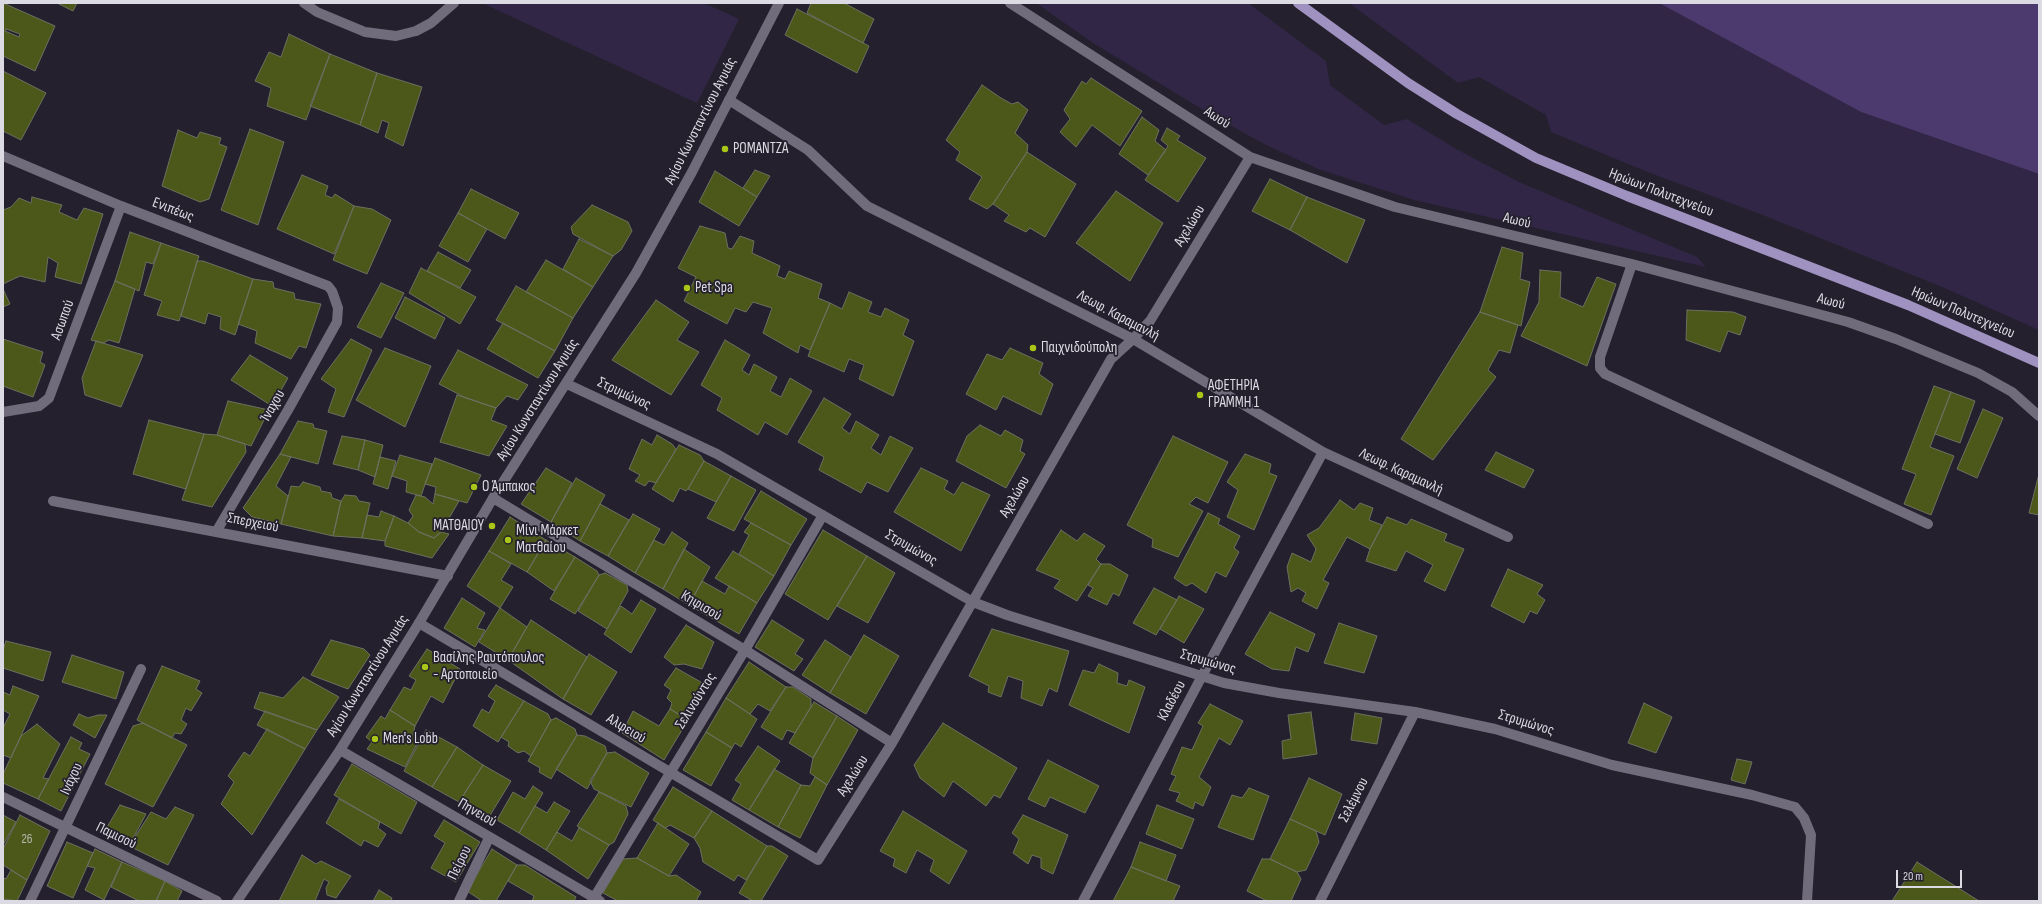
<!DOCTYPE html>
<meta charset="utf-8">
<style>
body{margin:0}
#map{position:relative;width:2042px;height:904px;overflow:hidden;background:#24202d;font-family:"Sofia Sans Condensed",sans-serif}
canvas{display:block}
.frame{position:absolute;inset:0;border:4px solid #dcdae3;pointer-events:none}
.scale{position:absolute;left:1896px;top:870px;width:66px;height:18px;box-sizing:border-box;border:2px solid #dcdae3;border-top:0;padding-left:5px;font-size:12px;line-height:14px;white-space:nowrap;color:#dcdae3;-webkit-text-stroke:3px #24202d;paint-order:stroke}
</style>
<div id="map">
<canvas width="2042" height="904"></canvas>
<div class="frame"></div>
<div class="scale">20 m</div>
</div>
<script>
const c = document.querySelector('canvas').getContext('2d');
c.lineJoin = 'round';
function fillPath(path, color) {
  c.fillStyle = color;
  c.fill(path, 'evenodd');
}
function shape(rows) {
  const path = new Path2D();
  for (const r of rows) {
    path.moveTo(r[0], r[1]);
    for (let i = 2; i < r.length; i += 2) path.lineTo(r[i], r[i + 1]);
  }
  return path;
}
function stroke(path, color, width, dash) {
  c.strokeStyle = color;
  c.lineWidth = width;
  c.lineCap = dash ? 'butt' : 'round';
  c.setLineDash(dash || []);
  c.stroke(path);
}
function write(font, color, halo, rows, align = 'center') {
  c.font = font + ' "Sofia Sans Condensed",sans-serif';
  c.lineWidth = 3.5;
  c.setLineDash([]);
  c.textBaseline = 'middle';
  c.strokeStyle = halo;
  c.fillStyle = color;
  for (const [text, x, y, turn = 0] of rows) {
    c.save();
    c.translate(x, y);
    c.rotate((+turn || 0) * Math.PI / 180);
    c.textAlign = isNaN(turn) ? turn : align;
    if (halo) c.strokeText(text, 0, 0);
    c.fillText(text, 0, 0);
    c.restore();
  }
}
const green = shape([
 [482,3,704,3,739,19,697,103],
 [1036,3,1248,3,1326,61,1330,85,1384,125,1407,119,1458,150,1519,182,1697,257,1706,267,1414,200,1318,169,1264,144,1210,114,1093,43],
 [1349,3,1659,3,1861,112,2039,174,2039,330,1942,287,1760,214,1645,171,1551,132,1546,115,1479,77,1458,83]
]);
const water = shape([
 [1659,3,2039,3,2039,174,1861,112]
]);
const building = shape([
 [3,3,55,26,35,71,3,56,3,3],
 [6,29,20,34,19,37,5,31,6,29],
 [57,3,77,3,73,11,57,3],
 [811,3,844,3,874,19,863,43,807,13,811,3],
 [797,9,869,46,857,73,785,35,797,9],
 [289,34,330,54,306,120,267,106,271,88,255,81,269,52,281,57,289,34],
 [330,54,377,73,360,125,310,106,330,54],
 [3,71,46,93,21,140,3,131,3,71],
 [377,73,422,87,403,146,385,137,389,123,382,120,378,133,360,125,377,73],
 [1091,78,1142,111,1120,146,1092,125,1076,147,1060,132,1070,119,1064,110,1082,81,1086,84,1091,78],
 [982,85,1001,98,1012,104,1018,102,1028,110,1015,133,1028,145,1027,152,993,204,987,209,969,199,982,177,956,160,960,152,946,140,982,85],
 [1142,117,1159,130,1155,141,1166,150,1148,175,1119,154,1142,117],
 [1167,128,1180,136,1177,140,1206,158,1178,202,1145,180,1168,146,1161,140,1167,128],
 [250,129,284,142,258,225,221,210,250,129],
 [178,130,197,138,200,132,221,138,219,144,227,147,209,199,200,202,162,186,178,130],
 [1027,152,1076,184,1045,237,1030,228,1026,232,1004,221,1009,215,993,204,1027,152],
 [755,170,770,176,757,197,743,188,755,170],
 [715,171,757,197,739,226,699,202,715,171],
 [302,175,328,186,325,195,332,198,335,194,354,206,334,254,277,229,302,175],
 [1270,179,1307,197,1290,230,1252,211,1270,179],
 [471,189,519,213,505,239,458,213,471,189],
 [1116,191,1163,223,1130,281,1076,243,1116,191],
 [32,197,62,205,59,212,77,220,84,208,103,214,81,284,55,277,58,263,48,257,45,282,20,276,3,284,3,210,11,207,19,198,31,203,32,197],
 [1307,197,1365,220,1347,263,1290,230,1307,197],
 [592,205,628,222,632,231,621,250,613,256,573,234,571,227,592,205],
 [354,206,372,209,391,220,367,274,333,260,354,206],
 [458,213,487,229,468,262,439,246,458,213],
 [700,226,725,233,728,248,732,249,740,236,754,241,752,253,780,266,777,276,785,279,789,271,822,284,818,298,830,303,810,350,800,345,798,353,763,333,772,308,753,302,746,312,735,308,727,324,684,301,696,277,678,268,700,226],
 [130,232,161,243,153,264,146,262,139,291,115,281,130,232],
 [579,239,613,256,593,287,563,269,579,239],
 [161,243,199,256,179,321,157,315,162,301,144,295,161,243],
 [1502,247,1523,253,1520,279,1530,282,1521,326,1480,312,1502,247],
 [438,252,471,270,460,288,427,271,438,252],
 [546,260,593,287,573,318,526,292,546,260],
 [197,261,203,261,253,279,235,335,220,329,221,317,208,313,205,324,181,316,197,261],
 [421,268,476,297,460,324,409,293,421,268],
 [1540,270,1561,272,1560,297,1583,307,1597,277,1616,284,1587,366,1521,336,1539,302,1540,270],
 [253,279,273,282,274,288,294,293,295,299,321,304,306,348,299,346,291,359,255,343,257,331,238,324,253,279],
 [115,281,135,289,119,343,109,340,103,343,91,340,115,281],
 [381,283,404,293,381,338,357,327,381,283],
 [516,286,573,318,555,351,496,320,516,286],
 [3,289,10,304,3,307,3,289],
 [849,292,872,302,868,312,881,317,885,308,909,320,903,335,914,341,893,396,859,379,864,365,849,359,844,372,808,356,830,303,842,309,849,292],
 [405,297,445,318,435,339,395,318,405,297],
 [656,300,689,322,677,340,699,352,671,395,612,360,656,300],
 [1687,310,1733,312,1746,317,1740,335,1728,331,1720,352,1686,340,1687,310],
 [1480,312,1518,325,1510,353,1499,350,1488,370,1496,377,1433,460,1401,439,1480,312],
 [503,323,555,351,538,378,487,349,503,323],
 [3,339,43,352,40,362,45,365,33,397,3,386,3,339],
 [351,339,372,350,344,417,328,412,336,389,321,379,351,339],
 [725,340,750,355,742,370,749,375,754,364,777,377,770,391,781,397,790,378,812,391,787,435,765,422,758,435,717,410,722,398,701,385,725,340],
 [96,341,143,355,121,407,85,395,82,378,96,341],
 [385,348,431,366,405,427,356,400,385,348],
 [1010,348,1043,363,1039,374,1053,384,1041,415,1003,396,996,410,966,394,987,354,1002,360,1010,348],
 [458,350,528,385,518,400,507,396,496,408,464,397,439,384,458,350],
 [250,355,288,378,272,406,231,380,250,355],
 [1934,386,1951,392,1930,447,1954,456,1931,515,1904,504,1916,474,1902,469,1934,386],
 [1951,392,1975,401,1960,443,1935,434,1951,392],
 [457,395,496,408,491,420,507,426,489,456,440,442,457,395],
 [824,398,851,414,842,428,850,434,856,421,879,435,871,448,881,455,890,436,913,448,888,492,867,482,861,493,819,470,824,457,798,442,824,398],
 [228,401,269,410,251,446,217,435,228,401],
 [1983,409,2003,418,1977,478,1957,469,1983,409],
 [149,420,204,434,186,489,133,474,149,420],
 [298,421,313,424,314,428,327,431,318,464,280,454,298,421],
 [980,425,1001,436,1005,430,1023,440,1020,451,1025,454,1006,488,956,461,967,436,980,425],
 [204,434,217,435,245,444,246,452,212,507,182,500,204,434],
 [657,435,672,444,676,449,656,483,649,481,645,486,635,481,640,475,629,469,642,439,652,445,657,435],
 [342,436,365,440,358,470,333,464,342,436],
 [1173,436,1228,462,1208,503,1196,497,1189,504,1203,511,1178,557,1152,547,1153,539,1127,525,1173,436],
 [365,440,383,445,375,477,358,470,365,440],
 [679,445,700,455,704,461,688,489,686,491,680,488,673,502,652,489,679,445],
 [1496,452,1534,470,1524,488,1485,470,1496,452],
 [280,454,291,457,276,486,288,496,281,524,252,517,243,508,280,454],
 [1245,454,1271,464,1269,473,1277,476,1254,530,1227,517,1238,490,1227,482,1245,454],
 [400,455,432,464,421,496,406,492,407,481,392,476,400,455],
 [380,457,396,461,388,489,373,484,380,457],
 [435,458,481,475,467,503,435,494,436,487,425,484,435,458],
 [704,461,731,476,716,502,688,489,704,461],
 [546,468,572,483,551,522,521,504,546,468],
 [921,468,948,481,944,489,954,495,962,482,990,495,961,551,894,512,921,468],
 [2039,474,2039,515,2029,513,2039,474],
 [731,476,756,490,734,531,707,518,731,476],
 [576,478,605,495,580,541,551,522,576,478],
 [303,482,320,487,321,491,331,493,332,498,341,501,333,536,281,524,291,486,299,487,303,482],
 [761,491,807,519,791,545,744,519,761,491],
 [435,494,459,501,441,532,434,538,419,532,408,523,413,516,409,510,416,495,425,497,433,504,435,494],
 [345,495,356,496,359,501,370,503,362,538,333,536,341,501,345,495],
 [1340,500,1354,510,1360,503,1373,508,1369,520,1382,525,1370,549,1347,537,1323,580,1329,583,1317,609,1302,601,1306,593,1298,588,1291,592,1287,567,1292,553,1311,562,1316,549,1307,535,1319,528,1340,500],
 [600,504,629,520,608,556,580,541,600,504],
 [381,511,394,516,385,541,362,538,367,515,379,517,381,511],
 [1208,513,1220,519,1218,524,1240,536,1234,548,1239,552,1226,577,1216,572,1206,593,1192,583,1186,586,1174,578,1208,513],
 [633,514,660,529,635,573,608,556,633,514],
 [394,516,408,523,419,532,434,538,441,532,449,534,432,558,385,546,385,541,394,516],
 [510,517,546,540,527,572,489,551,510,517],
 [1387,517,1407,525,1411,519,1447,534,1444,541,1464,549,1445,591,1424,581,1433,565,1406,551,1396,571,1366,561,1370,549,1387,517],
 [751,523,791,545,774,576,739,554,749,535,744,532,751,523],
 [823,530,867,556,828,620,785,594,823,530],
 [1061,530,1077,541,1084,533,1105,546,1096,559,1101,564,1077,601,1054,588,1060,580,1036,570,1061,530],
 [672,532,688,543,663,589,635,573,654,540,664,545,672,532],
 [546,540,575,557,554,591,527,572,546,540],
 [684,549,710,567,689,605,663,589,684,549],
 [489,551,511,564,501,580,513,587,500,608,467,586,489,551],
 [733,551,774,576,757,603,715,578,733,551],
 [867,556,895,573,868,623,837,606,867,556],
 [575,557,597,571,599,575,575,614,550,599,575,557],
 [1101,564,1110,564,1128,575,1119,596,1113,593,1107,605,1088,596,1093,588,1088,585,1101,564],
 [1508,569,1543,585,1537,594,1545,600,1537,614,1530,611,1524,623,1491,606,1508,569],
 [605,573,627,585,628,591,607,629,578,611,599,575,605,573],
 [702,581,725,594,729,586,757,603,739,634,689,605,702,581],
 [1154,588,1177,600,1156,635,1133,623,1154,588],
 [1179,596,1204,609,1184,643,1160,629,1179,596],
 [462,598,485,613,477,628,485,630,475,647,444,628,462,598],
 [641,600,656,609,631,653,604,634,621,606,632,614,641,600],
 [500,608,527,627,508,660,479,642,500,608],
 [1270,612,1315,634,1308,652,1296,647,1289,671,1272,669,1245,654,1270,612],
 [531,620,587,657,563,699,508,660,531,620],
 [772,620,804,640,795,654,803,659,794,671,755,647,772,620],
 [1339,623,1377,636,1364,673,1324,663,1339,623],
 [686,625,714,642,702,669,684,664,674,665,664,657,686,625],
 [992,629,1069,651,1057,692,1049,688,1042,706,1021,698,1023,681,1008,676,1001,697,988,692,989,686,969,676,992,629],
 [864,635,899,656,866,714,830,693,864,635],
 [331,640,364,649,370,655,348,689,311,675,331,640],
 [825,640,851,657,830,693,802,675,825,640],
 [6,641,51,652,43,681,3,668,3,650,6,641],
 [427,649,460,669,443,703,431,696,415,726,390,710,404,687,411,690,416,680,409,676,427,649],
 [589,654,617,672,591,715,563,699,589,654],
 [72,655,124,672,116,699,62,682,72,655],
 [749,662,786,687,770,711,758,704,750,714,726,698,749,662],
 [1099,664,1118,673,1117,683,1127,686,1129,680,1145,687,1129,733,1069,705,1083,670,1094,673,1099,664],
 [162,666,200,681,196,689,202,693,191,711,186,708,181,720,187,724,181,734,175,733,172,738,137,720,162,666],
 [676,668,706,685,688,720,670,709,672,703,667,698,671,690,664,685,676,668],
 [303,677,339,697,317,730,254,708,260,692,283,698,303,677],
 [496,685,524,701,498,742,473,726,482,709,489,713,495,701,488,696,496,685],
 [13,686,39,696,11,758,3,755,3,728,10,714,3,710,3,692,10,695,13,686],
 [786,687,793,687,811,699,811,707,795,733,787,730,782,740,761,727,786,687],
 [726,698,757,719,741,747,735,743,732,748,706,732,726,698],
 [524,701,548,714,551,720,531,756,524,751,518,753,508,746,509,742,501,737,524,701],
 [814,702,837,716,813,758,789,743,814,702],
 [1644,703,1672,717,1656,753,1628,743,1644,703],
 [1210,704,1243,721,1230,745,1219,738,1199,777,1211,787,1203,806,1195,802,1193,809,1176,801,1180,793,1169,790,1176,776,1171,774,1182,747,1192,750,1203,726,1198,723,1210,704],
 [670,709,688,720,664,760,622,733,633,711,659,726,670,709],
 [390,710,415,726,413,735,419,740,405,767,367,749,372,742,366,737,381,716,385,719,390,710],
 [265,711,317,730,305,749,257,725,265,711],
 [1311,712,1317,754,1283,759,1282,741,1291,739,1288,715,1311,712],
 [1355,713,1382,718,1377,744,1351,740,1355,713],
 [79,714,88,718,98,715,107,715,95,738,73,725,79,714],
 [837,716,858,730,827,785,810,773,813,758,837,716],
 [556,718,575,729,577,735,551,779,539,772,540,768,528,761,551,720,556,718],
 [143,723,187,745,153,807,105,784,133,726,143,723],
 [943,723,1017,768,1000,798,994,795,986,806,953,781,944,797,920,778,914,765,943,723],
 [37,724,60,744,43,778,49,779,38,799,3,783,3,774,21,736,37,724],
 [267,729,305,749,252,835,221,804,234,782,228,776,244,752,250,756,267,729],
 [426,730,457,747,432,787,404,771,426,730],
 [706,732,732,748,711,786,683,770,706,732],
 [577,735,585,736,605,746,607,753,587,789,556,769,577,735],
 [71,737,82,743,79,749,90,754,61,811,38,799,71,737],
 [758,746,780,761,749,810,732,800,741,784,735,780,758,746],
 [457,747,483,765,459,802,432,787,457,747],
 [615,752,649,773,631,807,594,789,590,781,607,753,615,752],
 [1737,759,1752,762,1745,784,1731,780,1737,759],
 [1048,760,1099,786,1085,813,1050,797,1045,807,1028,799,1048,760],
 [352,764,417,802,401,834,334,795,352,764],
 [483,765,511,781,489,817,459,802,483,765],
 [774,769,801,785,778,827,749,810,774,769],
 [815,777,827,785,800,838,778,827,801,785,810,786,815,777],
 [1309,778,1342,794,1325,835,1290,819,1309,778],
 [533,786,543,793,519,833,497,820,513,792,525,799,533,786],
 [673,787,712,811,694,838,670,825,665,828,653,820,673,787],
 [1249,788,1269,796,1253,840,1218,827,1232,795,1242,798,1249,788],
 [599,792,626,806,628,814,614,842,609,845,577,826,599,792],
 [339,799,380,822,378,828,386,834,378,847,364,840,361,846,326,823,339,799],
 [554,802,570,811,546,850,519,833,535,806,547,813,554,802],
 [120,805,146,814,129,846,103,834,120,805],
 [1157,805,1194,819,1182,849,1146,834,1157,805],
 [175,807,194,815,168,865,129,846,151,812,166,819,175,807],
 [712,811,767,846,746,880,738,875,734,881,703,862,700,848,694,838,712,811],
 [903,811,967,851,949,884,930,871,934,860,917,850,906,873,893,866,895,859,880,851,903,811],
 [3,815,16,822,3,845,3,815],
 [20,815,50,831,27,880,3,865,3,849,20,815],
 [1023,815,1068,835,1053,874,1041,868,1041,858,1032,855,1028,864,1013,853,1019,839,1012,833,1023,815],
 [1290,819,1316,831,1319,842,1306,870,1297,872,1270,859,1290,819],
 [444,820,480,842,456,882,431,868,445,843,434,836,444,820],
 [658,823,689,844,669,876,637,858,658,823],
 [579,828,609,845,588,879,546,850,557,832,572,841,579,828],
 [67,842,93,853,73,898,47,886,67,842],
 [1140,842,1176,855,1166,881,1131,867,1140,842],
 [767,846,772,846,788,856,761,901,753,901,739,893,767,846],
 [95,849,122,862,104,900,85,890,95,868,87,866,95,849],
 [492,849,517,865,496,901,482,901,467,891,492,849],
 [302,855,316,864,321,861,351,876,336,898,327,895,326,888,329,882,324,879,315,901,279,901,302,855],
 [637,858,669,876,676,875,701,892,696,901,618,901,603,893,623,859,637,858],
 [1262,859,1270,859,1297,872,1301,879,1291,901,1267,901,1247,891,1262,859],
 [122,862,165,881,156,901,139,901,111,887,122,862],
 [1917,862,1979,901,1892,901,1917,862],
 [517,865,525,865,576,897,574,901,532,901,534,896,508,881,517,865],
 [1131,867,1180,886,1173,901,1113,901,1131,867],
 [11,870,27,880,17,901,3,899,3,878,6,879,11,870],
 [165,881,182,891,177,901,156,901,165,881],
 [379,890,392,898,391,901,373,901,379,890]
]);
const minor = shape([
 [304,3,317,12,365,32,396,36,416,31,431,23,454,3],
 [1010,3,1250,157,1395,207,1632,264,1848,322,1896,339,1978,373,2012,392,2039,416],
 [729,100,808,150,867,206,1133,339,1323,452,1508,537],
 [3,156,121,206,328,286,332,291,338,308,337,322,288,410,216,532],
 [1632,264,1600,357,1600,368,1605,374,1928,524],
 [567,384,717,454,973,602,1007,615,1224,683,1279,693,1415,712,1495,729,1612,765,1752,795,1795,807,1804,818,1811,835,1807,901],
 [3,412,39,406,49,398,121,206],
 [493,498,745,650,892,743],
 [53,501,448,576],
 [419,623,818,860,892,743,1111,359,1133,339,1150,321,1250,157],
 [340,750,600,901],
 [3,797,217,901],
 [30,901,141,669],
 [459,901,489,838],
 [592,901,745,650,823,515],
 [1083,901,1202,676,1323,452],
 [1320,901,1415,712]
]);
const secondary = shape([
 [237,901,340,750,419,623,493,498,636,273,692,172,779,3]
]);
const primary = shape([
 [1298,3,1408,83,1457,114,1536,158,1627,196,1908,305,2039,363]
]);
const markers = [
 [725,149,4,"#aac717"],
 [687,288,4,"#aac717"],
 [1033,348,4,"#aac717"],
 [1200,395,4,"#aac717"],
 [474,487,4,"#aac717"],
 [492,526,4,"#aac717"],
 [508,540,4,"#aac717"],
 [425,667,4,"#aac717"],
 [375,739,4,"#aac717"]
];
const numberNames = [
 ["26",27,840]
];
const streetNames = [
 ["Αωού",1217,118,33],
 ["Αγίου Κωνσταντίνου Αγυιάς",701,121,-63],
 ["Ηρώων Πολυτεχνείου",1661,193,21],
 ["Ενιπέως",173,210,21],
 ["Αωού",1517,221,13],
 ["Αχελώου",1190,226,-59],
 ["Αωού",1831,302,15],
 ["Ηρώων Πολυτεχνείου",1963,313,23],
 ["Λεωφ. Καραμανλή",1118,316,28],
 ["Ασωπού",63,320,-70],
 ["Στρυμώνος",624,394,25],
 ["Αγίου Κωνσταντίνου Αγυιάς",538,400,-58],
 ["Ίναχου",273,406,-60],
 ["Λεωφ. Καραμανλή",1401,472,25],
 ["Αχελώου",1015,497,-60],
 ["Σπερχειού",253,523,11],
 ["Στρυμώνος",911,548,30],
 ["Κηφισού",701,606,31],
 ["Στρυμώνος",1208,662,16],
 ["Αγίου Κωνσταντίνου Αγυιάς",368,676,-58],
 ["Σελινούντος",696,701,-58],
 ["Κλαδέου",1172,701,-62],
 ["Στρυμώνος",1526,723,17],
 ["Αλφειού",626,729,31],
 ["Αχελώου",853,776,-58],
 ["Ινάχου",72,779,-65],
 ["Σελέμνου",1354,800,-63],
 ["Πηνειού",477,813,30],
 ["Παμισού",116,836,26],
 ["Πείρου",460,863,-64]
];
const poiNames = [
 ["ΡΟΜΑΝΤΖΑ",733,149],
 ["Pet Spa",695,288],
 ["Παιχνιδούπολη",1041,348],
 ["ΑΦΕΤΗΡΙΑ",1208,386],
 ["ΓΡΑΜΜΗ 1",1208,403],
 ["Ο Άμπακος",482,487],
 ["ΜΑΤΘΑΙΟΥ",484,526,"right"],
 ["Μίνι Μάρκετ",516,531],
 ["Ματθαίου",516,548],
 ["Βασίλης Ραυτόπουλος",433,658],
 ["- Αρτοποιείο",433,675],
 ["Men's Lobb",383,739]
];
fillPath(green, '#312646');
fillPath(water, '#4c3a6e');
fillPath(building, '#4c581a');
stroke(building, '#6c7060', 1);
stroke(minor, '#706c7c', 10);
stroke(secondary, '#706c7c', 10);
stroke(primary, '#9f92c0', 10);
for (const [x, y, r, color] of markers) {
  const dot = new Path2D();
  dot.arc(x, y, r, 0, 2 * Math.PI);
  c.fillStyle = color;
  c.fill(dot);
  stroke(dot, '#24202d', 1.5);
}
write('13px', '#b8bab1', null, numberNames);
write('15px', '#dcdae3', '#24202d', streetNames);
write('15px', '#dcdae3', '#24202d', poiNames, 'left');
</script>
